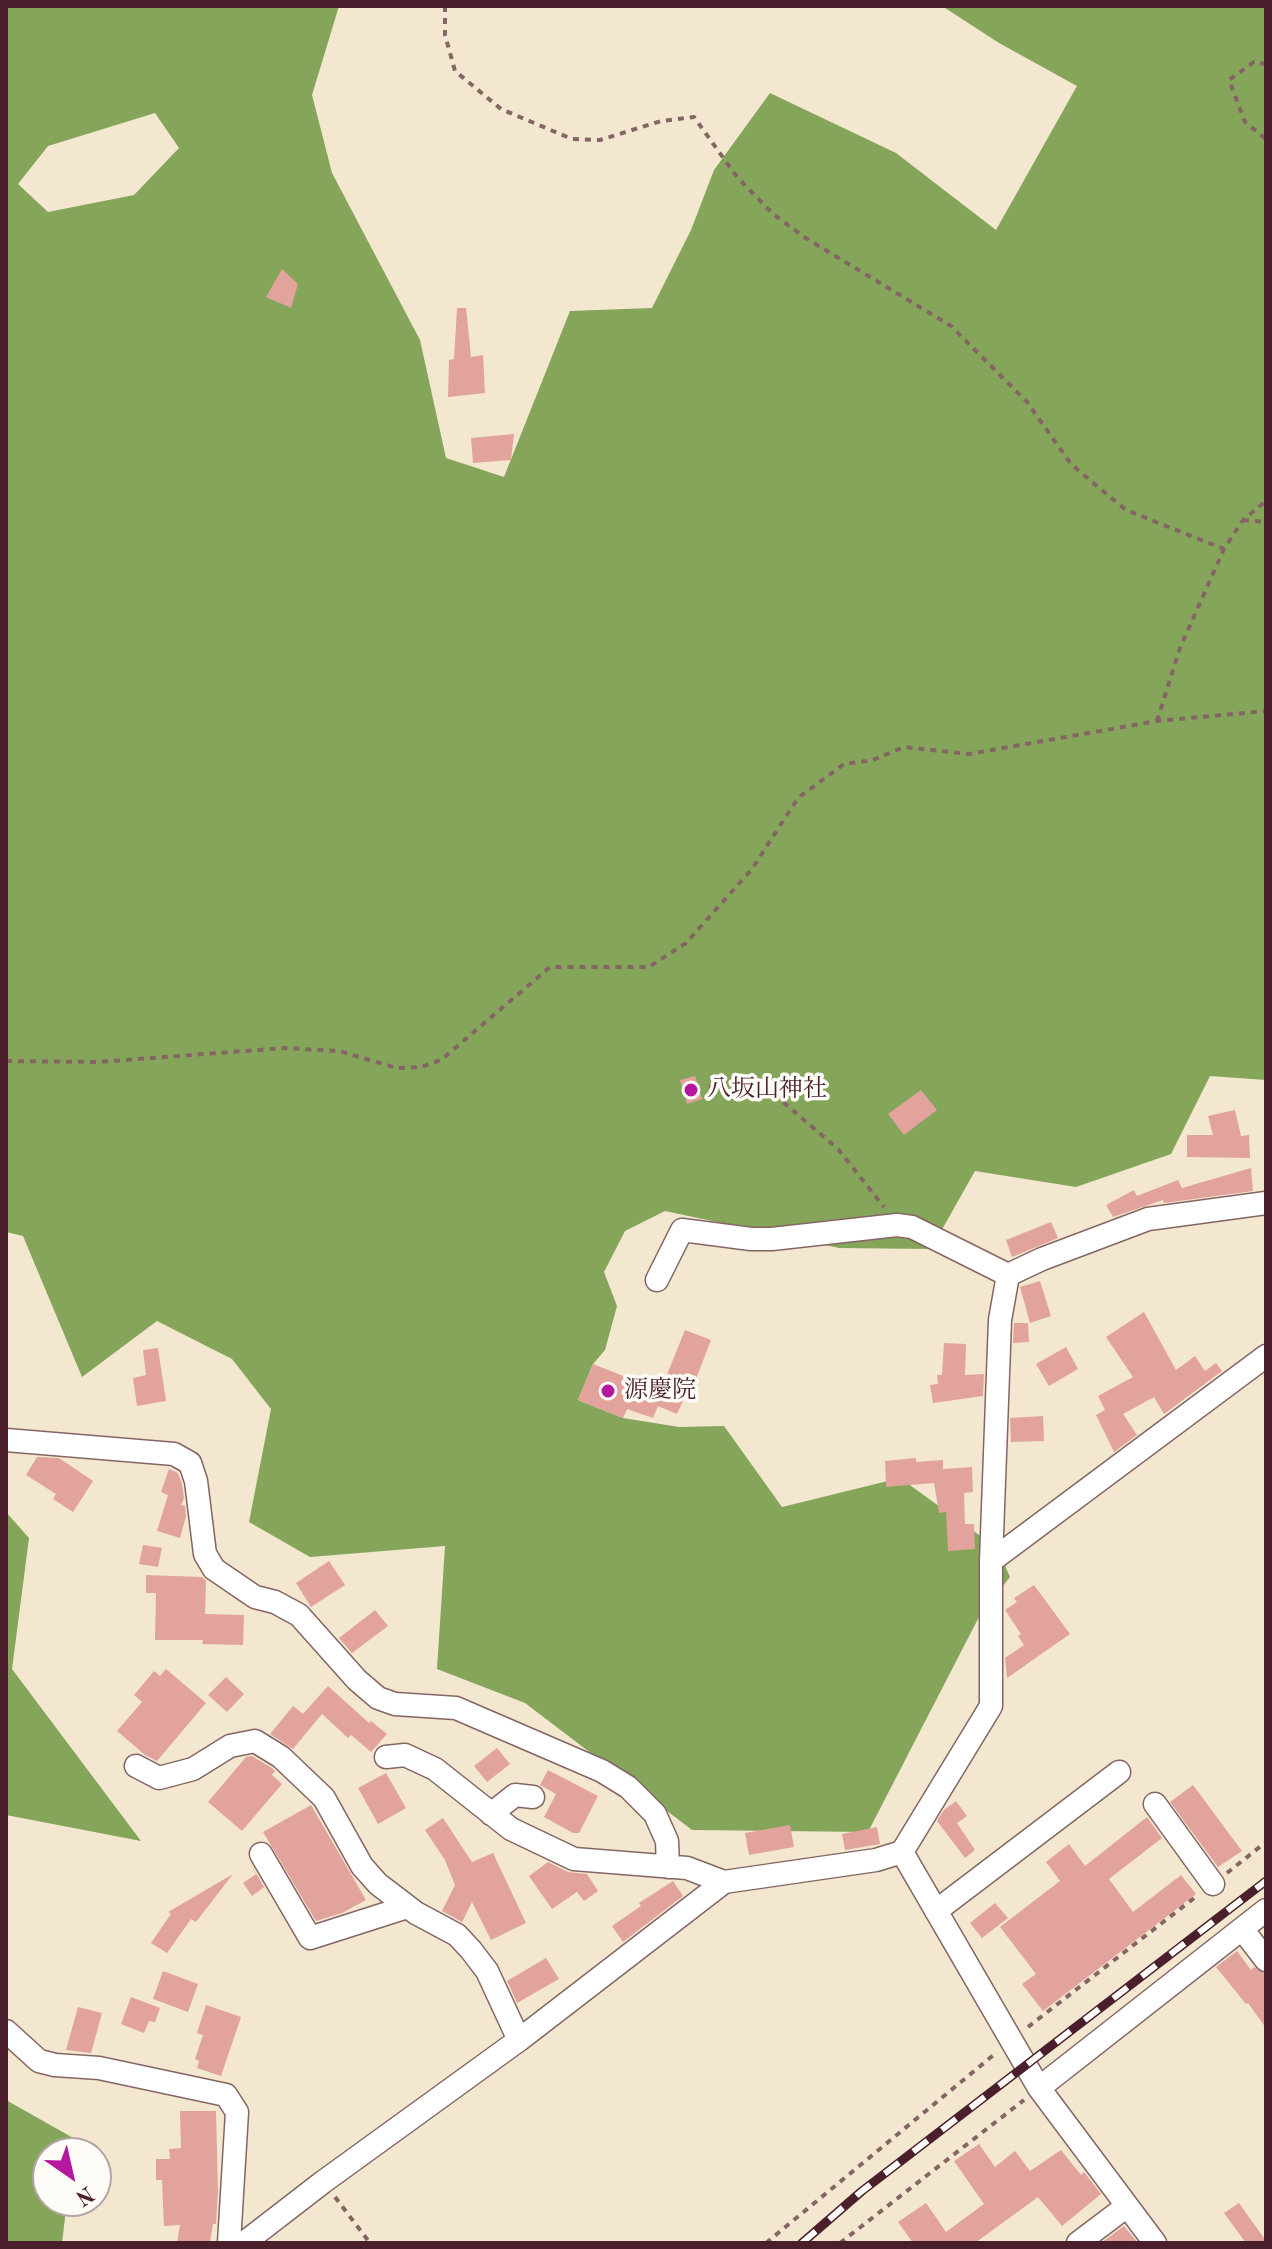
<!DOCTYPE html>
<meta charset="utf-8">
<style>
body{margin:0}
#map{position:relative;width:1272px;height:2249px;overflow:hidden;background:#f3e7cf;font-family:"Old Standard TT",serif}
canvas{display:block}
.frame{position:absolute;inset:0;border:8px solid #4a1f2b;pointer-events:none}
.north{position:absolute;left:32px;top:2137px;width:80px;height:80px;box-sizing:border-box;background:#fdfcf7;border:2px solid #b5a4a5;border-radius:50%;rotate:146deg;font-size:22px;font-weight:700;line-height:32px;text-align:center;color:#4a1f2b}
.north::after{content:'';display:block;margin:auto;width:28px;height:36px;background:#b5179e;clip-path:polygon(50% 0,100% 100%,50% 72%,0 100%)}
</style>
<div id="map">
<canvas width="1272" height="2249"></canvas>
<div class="frame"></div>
<div class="north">N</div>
</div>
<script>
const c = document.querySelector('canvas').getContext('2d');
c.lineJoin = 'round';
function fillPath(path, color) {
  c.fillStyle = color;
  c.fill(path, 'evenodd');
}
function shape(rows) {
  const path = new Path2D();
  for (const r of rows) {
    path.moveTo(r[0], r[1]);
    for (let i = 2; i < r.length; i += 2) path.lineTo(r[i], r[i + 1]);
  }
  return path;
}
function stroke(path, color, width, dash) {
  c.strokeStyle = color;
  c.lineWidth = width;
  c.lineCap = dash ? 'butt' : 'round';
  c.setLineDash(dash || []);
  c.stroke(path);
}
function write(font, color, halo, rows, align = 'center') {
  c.font = font + ' "Old Standard TT","Noto Serif JP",serif';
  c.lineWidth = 7;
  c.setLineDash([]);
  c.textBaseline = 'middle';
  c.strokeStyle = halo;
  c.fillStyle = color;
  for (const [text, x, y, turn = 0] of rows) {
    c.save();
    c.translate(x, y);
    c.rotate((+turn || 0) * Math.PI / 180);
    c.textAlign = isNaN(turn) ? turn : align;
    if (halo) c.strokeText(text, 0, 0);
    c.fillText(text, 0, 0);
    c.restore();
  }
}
const forest = shape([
 [6,6,339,6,312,95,332,173,420,340,446,458,504,477,570,311,652,308,691,230,714,170,770,93,896,153,996,230,1077,86,999,43,942,6,1266,6,1266,1080,1210,1076,1171,1154,1076,1187,975,1171,931,1249,839,1248,665,1211,625,1231,604,1272,617,1306,605,1350,593,1364,578,1400,623,1418,679,1427,724,1426,782,1507,900,1478,997,1548,1010,1577,980,1615,868,1832,692,1830,525,1703,437,1669,445,1546,310,1557,249,1522,271,1409,232,1359,157,1321,82,1377,23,1236,6,1232],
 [155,113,179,148,134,195,48,212,18,184,48,146],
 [6,1512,29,1538,12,1669,141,1841,6,1815],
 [6,2100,75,2139,73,2153,48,2153,48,2201,67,2201,62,2243,6,2243]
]);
const building = shape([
 [282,269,298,284,291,308,266,297],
 [457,308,466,308,471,357,483,355,485,393,448,397,449,360,454,359],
 [514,434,511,460,473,463,471,438],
 [695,1076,702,1099,687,1104,680,1080],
 [921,1090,937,1110,904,1135,888,1114],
 [1235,1110,1241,1136,1249,1135,1250,1158,1187,1157,1187,1135,1213,1135,1208,1116],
 [1251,1168,1253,1191,1164,1203,1163,1200,1113,1217,1106,1205,1134,1190,1137,1196,1178,1180,1182,1188],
 [1051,1222,1058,1238,1012,1257,1006,1240],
 [1040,1281,1051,1316,1030,1323,1020,1287],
 [1144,1312,1176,1370,1195,1356,1205,1371,1216,1363,1222,1371,1164,1414,1154,1397,1123,1414,1137,1435,1114,1452,1096,1415,1105,1410,1098,1396,1133,1377,1106,1337],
 [1014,1323,1028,1323,1029,1342,1013,1343],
 [685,1330,711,1340,694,1384,691,1383,677,1414,658,1406,653,1418,627,1409,623,1418,578,1400,593,1364,659,1390,662,1381,664,1382],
 [944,1343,966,1344,965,1375,984,1374,983,1396,933,1403,930,1385,938,1384,937,1375,942,1375],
 [1066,1347,1078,1369,1049,1386,1036,1364],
 [158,1348,166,1401,137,1406,133,1378,146,1375,143,1350],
 [1043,1416,1044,1441,1011,1442,1010,1418],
 [37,1457,59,1458,93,1481,73,1512,53,1499,56,1494,26,1475],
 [916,1458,916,1462,943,1460,943,1469,972,1467,973,1492,964,1493,965,1524,974,1524,975,1549,948,1551,946,1512,939,1513,934,1483,886,1487,885,1461],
 [169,1469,178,1473,182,1484,184,1498,181,1505,185,1506,186,1516,180,1538,157,1531,168,1495,161,1492],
 [143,1545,162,1548,158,1567,139,1564],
 [329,1561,345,1585,311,1607,296,1583],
 [146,1575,202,1577,206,1581,205,1614,244,1615,243,1645,202,1644,203,1640,155,1640,156,1593,146,1593],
 [1034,1585,1070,1634,1007,1678,1005,1658,1024,1645,1018,1636,1021,1634,1005,1610,1017,1602,1014,1598],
 [375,1610,388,1626,352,1653,339,1638],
 [166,1669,206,1703,157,1761,145,1755,117,1731,142,1702,134,1695,154,1671,160,1676],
 [226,1677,244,1694,227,1712,208,1695],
 [328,1686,369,1723,371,1721,387,1734,371,1752,351,1735,348,1738,322,1714,293,1749,270,1734,293,1706,303,1714],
 [497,1748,510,1764,487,1782,474,1766],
 [252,1756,272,1768,275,1771,272,1775,282,1784,242,1831,208,1802,246,1757],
 [548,1770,598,1796,579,1833,573,1833,544,1817,556,1794,540,1785],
 [386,1773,406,1808,378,1824,358,1788],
 [1193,1785,1242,1851,1218,1867,1170,1802],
 [956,1801,967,1816,957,1823,975,1850,965,1858,937,1821,944,1810],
 [311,1805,366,1900,342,1913,316,1921,263,1832],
 [1147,1817,1162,1838,1109,1879,1133,1912,1181,1875,1196,1894,1043,2011,1022,1984,1036,1974,1000,1927,1060,1881,1046,1862,1069,1844,1085,1866],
 [443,1818,472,1862,493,1853,526,1923,491,1940,472,1902,462,1922,442,1911,455,1885,445,1860,425,1830],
 [790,1825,794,1847,749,1855,745,1833],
 [877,1827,880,1844,845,1850,842,1834],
 [548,1862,568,1872,587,1874,598,1891,584,1901,577,1892,552,1909,529,1876],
 [250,1863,264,1887,252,1896,243,1883,256,1874],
 [233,1874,196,1922,191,1919,167,1953,151,1943,171,1914,168,1912],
 [673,1881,683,1896,623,1942,612,1926,641,1906,639,1903],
 [995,1903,1008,1918,982,1938,970,1923],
 [1237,1951,1251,1970,1254,1967,1266,1974,1266,2028,1248,2003,1246,2004,1216,1967],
 [546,1958,559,1979,517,2003,507,1981],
 [163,1971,198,1984,188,2012,153,1999],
 [131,1997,160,2008,155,2022,149,2021,144,2033,121,2024],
 [206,2005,241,2017,221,2076,197,2068,199,2061,195,2059,203,2035,197,2033],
 [78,2007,102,2013,91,2053,66,2050],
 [180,2111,216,2111,218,2191,216,2224,213,2224,210,2243,177,2243,180,2225,164,2226,162,2180,156,2180,156,2159,170,2159,169,2149,181,2148],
 [979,2144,995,2167,1015,2151,1030,2171,1061,2150,1081,2175,1084,2172,1101,2194,1062,2226,1038,2197,975,2243,913,2243,898,2222,926,2203,946,2232,984,2204,954,2161],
 [1239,2203,1266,2241,1266,2243,1246,2243,1224,2213],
 [1124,2226,1138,2243,1101,2243]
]);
const path = shape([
 [445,6,445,35,455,71,501,109,572,139,600,140,661,121,694,117,737,177,773,214,804,237,951,326,1027,402,1071,464,1098,487,1126,510,1224,549],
 [1266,64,1254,62,1229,80,1245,122,1266,139],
 [1243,520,1266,522],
 [1157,721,1180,648,1224,549,1243,520,1266,501],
 [6,1061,99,1062,284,1048,339,1051,397,1068,421,1067,441,1060,550,967,649,967,686,943,752,869,798,798,844,764,873,760,904,747,969,754,1157,721,1266,711],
 [709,1087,755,1078,838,1149,884,1207],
 [1227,1873,1266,1842],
 [1028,2027,1198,1895],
 [335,2197,370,2243],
 [766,2243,996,2053],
 [840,2243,1024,2100]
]);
const minor = shape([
 [657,1280,682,1230,751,1239,772,1239,897,1225,912,1227,1008,1275],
 [6,1440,174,1454,190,1463,196,1481,205,1554,214,1569,255,1597,275,1602,299,1615,357,1680,378,1698,395,1704,456,1708,602,1771,628,1787,655,1814,667,1841,668,1867],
 [991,1561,1266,1356],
 [386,1757,405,1755,435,1769,511,1829,574,1859,687,1868,724,1882],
 [136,1766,159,1778,193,1769,230,1746,255,1741,281,1757,324,1798,362,1866,378,1884,416,1913,457,1935,471,1950,487,1971,519,2040],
 [1155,1804,1213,1884],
 [491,1814,515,1795,533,1797],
 [902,1852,1039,2088,1155,2243],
 [261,1854,310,1938,407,1907],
 [936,1911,1119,1772],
 [1242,1929,1266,1960],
 [6,2031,39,2061,55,2065,99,2068,226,2095,237,2112,229,2243],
 [1039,2088,1266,1910],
 [244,2243,323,2182,519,2040,724,1882,876,1860,902,1852,991,1706,991,1561,1000,1320,1008,1275,1042,1259,1148,1219,1266,1203],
 [1078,2243,1127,2206]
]);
const rail = shape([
 [802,2243,862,2191,1266,1881]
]);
const markers = [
 [691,1090,8,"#b5179e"],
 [608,1391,8,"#b5179e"]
];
const poiNames = [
 ["八坂山神社",707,1090],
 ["源慶院",624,1391]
];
fillPath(forest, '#84a55a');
fillPath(building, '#e2a39c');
stroke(minor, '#856564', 25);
stroke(path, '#856564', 4, [6, 6]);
stroke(minor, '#fff', 22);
stroke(rail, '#4a1f2b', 9);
stroke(rail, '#fdfcf7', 6, [18]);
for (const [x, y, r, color] of markers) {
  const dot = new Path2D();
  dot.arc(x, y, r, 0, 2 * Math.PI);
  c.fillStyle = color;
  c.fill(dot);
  stroke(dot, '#fdfcf7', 3);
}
write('24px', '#4a1f2b', '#fdfcf7', poiNames, 'left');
</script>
